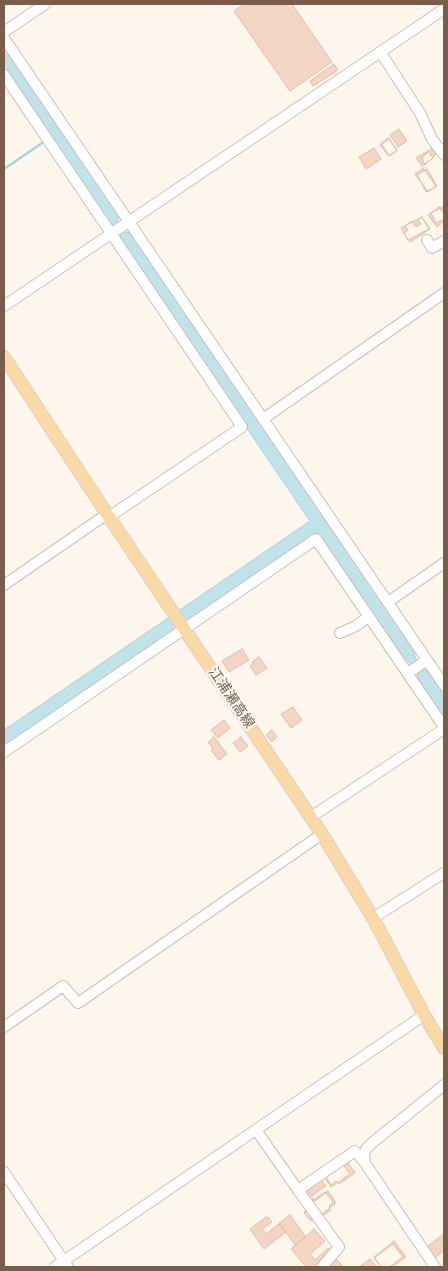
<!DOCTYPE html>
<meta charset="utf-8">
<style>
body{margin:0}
#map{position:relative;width:448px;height:1271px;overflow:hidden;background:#fdf6ec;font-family:"Fira Sans Condensed",sans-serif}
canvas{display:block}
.frame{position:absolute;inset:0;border:5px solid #7a5c4d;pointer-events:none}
</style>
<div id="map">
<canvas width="448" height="1271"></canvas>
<div class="frame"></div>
</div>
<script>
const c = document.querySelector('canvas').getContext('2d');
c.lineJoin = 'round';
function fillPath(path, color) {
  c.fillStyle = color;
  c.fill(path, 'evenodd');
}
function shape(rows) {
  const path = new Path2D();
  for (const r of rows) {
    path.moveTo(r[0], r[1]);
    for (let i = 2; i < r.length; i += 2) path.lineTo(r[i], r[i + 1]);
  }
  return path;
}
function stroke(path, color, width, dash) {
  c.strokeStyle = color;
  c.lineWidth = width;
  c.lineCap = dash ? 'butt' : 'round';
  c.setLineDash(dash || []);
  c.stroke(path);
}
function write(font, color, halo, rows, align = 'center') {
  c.font = font + ' "Fira Sans Condensed","Noto Sans JP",sans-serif';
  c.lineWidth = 4;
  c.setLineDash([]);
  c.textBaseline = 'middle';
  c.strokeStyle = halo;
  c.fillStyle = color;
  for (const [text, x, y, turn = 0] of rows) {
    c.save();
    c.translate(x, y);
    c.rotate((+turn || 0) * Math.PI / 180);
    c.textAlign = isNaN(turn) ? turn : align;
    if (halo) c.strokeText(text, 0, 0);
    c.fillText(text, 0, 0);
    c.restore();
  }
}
const water = shape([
 [4,46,121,217,117,220,126,233,130,231,131,234,413,649,416,659,422,667,430,674,444,695,444,718,420,682,416,672,410,663,403,657,401,658,400,656,402,655,317,532,4,746,4,730,310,521,118,239,121,237,111,224,109,225,4,69,4,46]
]);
const stream = shape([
 [4,169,45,141]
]);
const building = shape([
 [245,4,292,4,332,62,290,91,234,11,245,4],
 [334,64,338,70,313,86,310,81,334,64],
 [399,129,407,141,398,147,390,135,399,129],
 [389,138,397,151,389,156,381,143,389,138],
 [389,139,397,150,389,156,380,145,389,139],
 [374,148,381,159,366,169,359,157,374,148],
 [432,148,437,153,425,165,422,158,432,148],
 [428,151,433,158,422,166,416,158,428,151],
 [423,168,436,186,428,192,415,174,423,168],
 [427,169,437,186,426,192,417,175,427,169],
 [439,207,444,214,444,221,437,227,428,215,439,207],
 [442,207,444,211,444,219,436,223,431,213,442,207],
 [422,217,430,229,410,242,404,234,408,230,405,226,412,221,416,227,421,224,418,220,422,217],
 [422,217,429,229,408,240,401,228,422,217],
 [242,649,249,660,229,672,222,661,242,649],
 [259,657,267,668,256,675,250,666,253,664,252,662,259,657],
 [293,707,302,720,291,728,281,714,293,707],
 [224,720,230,728,218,738,211,730,224,720],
 [272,730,277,737,272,742,266,735,272,730],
 [214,737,227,754,219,760,211,750,213,748,208,742,214,737],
 [241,737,248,746,240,752,233,743,241,737],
 [346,1160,355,1173,339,1184,336,1181,331,1185,324,1174,346,1160],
 [341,1162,350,1174,331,1187,323,1175,341,1162],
 [319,1177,326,1186,308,1198,302,1189,319,1177],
 [328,1191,336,1203,329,1208,331,1210,324,1215,322,1213,311,1221,304,1212,309,1208,306,1203,313,1198,315,1201,328,1191],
 [325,1192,333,1202,329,1206,330,1208,321,1215,318,1211,308,1218,305,1213,309,1210,306,1206,325,1192],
 [290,1215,306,1237,295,1245,279,1223,290,1215],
 [266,1217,266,1218,268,1217,272,1222,262,1229,266,1234,279,1224,286,1232,264,1249,250,1229,266,1217],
 [314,1229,325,1241,310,1254,315,1260,328,1248,332,1252,314,1267,306,1267,291,1249,314,1229],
 [444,1234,444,1251,433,1259,425,1248,444,1234],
 [394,1241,406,1257,392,1267,381,1267,374,1257,394,1241],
 [393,1244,403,1257,389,1267,381,1267,374,1258,393,1244],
 [333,1256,343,1266,342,1267,322,1267,333,1256],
 [370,1259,377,1267,359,1267,370,1259]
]);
const minor = shape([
 [4,32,45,4],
 [4,38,444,685],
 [381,53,420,113,432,139,444,155],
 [4,75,242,427,109,517],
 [427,240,432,248,444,241],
 [4,306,444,9],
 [263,419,444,293],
 [4,585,107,514],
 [388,602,444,563],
 [340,633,356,626,369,616],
 [408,673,427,660],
 [4,752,316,539,444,727],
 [311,817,444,729],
 [373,918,444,873],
 [4,1027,63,986,78,1003,322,834],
 [256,1130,298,1190,355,1151,365,1163],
 [4,1172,68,1267],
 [298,1190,339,1247,322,1267],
 [55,1267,424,1015],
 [435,1267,365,1163,364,1155,366,1149,372,1143,444,1085]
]);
const major = shape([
 [4,357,109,517,322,834,373,918,424,1015,444,1048]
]);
const streetNames = [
 ["江浦瀬高線",231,698,56]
];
fillPath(water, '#bfe3e8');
stroke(water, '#a5d3da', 1);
stroke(stream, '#a5d3da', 2.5);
fillPath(building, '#f3d5c3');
stroke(building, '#e6bba3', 1);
stroke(minor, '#d1beb0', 12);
stroke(major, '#dad1cd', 14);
stroke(minor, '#fff', 10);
stroke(major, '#fbd9a5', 12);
write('14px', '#7a5c4d', '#fffaf3', streetNames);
</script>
